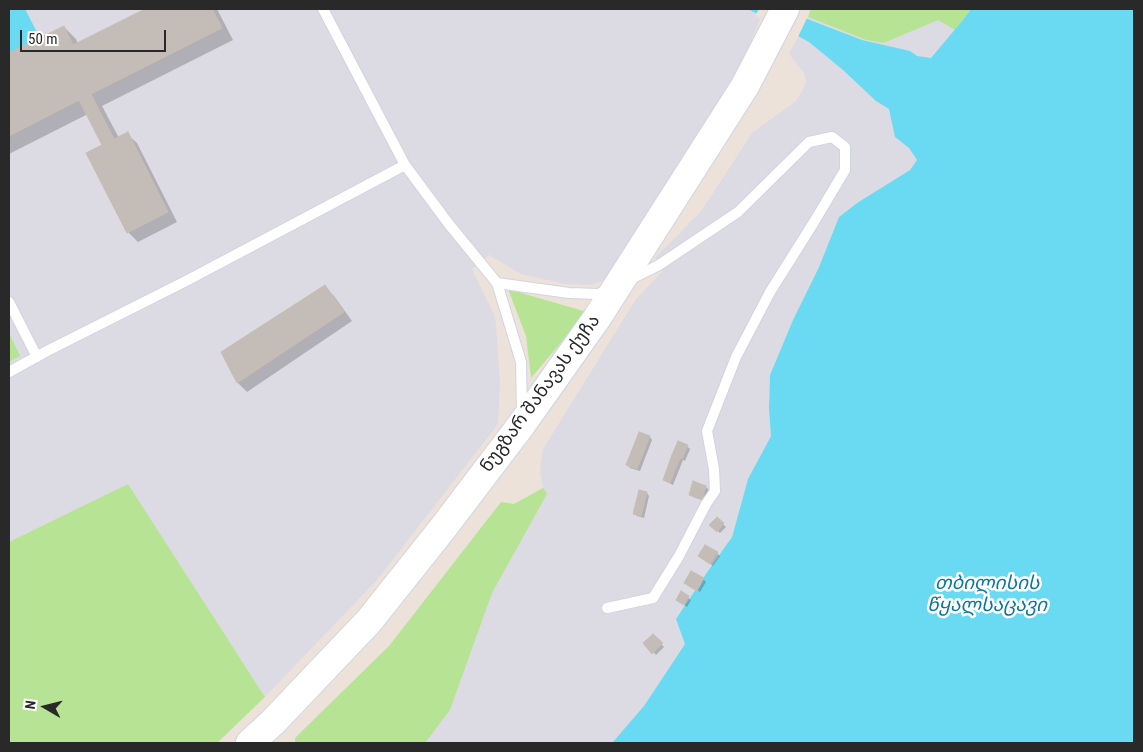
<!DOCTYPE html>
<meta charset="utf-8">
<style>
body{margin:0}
#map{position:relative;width:1143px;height:752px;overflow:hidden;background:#ece2da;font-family:"Roboto Condensed",sans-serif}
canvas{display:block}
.frame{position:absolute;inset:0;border:10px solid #292929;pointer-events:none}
.north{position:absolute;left:20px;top:682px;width:50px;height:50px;-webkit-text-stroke:4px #fff;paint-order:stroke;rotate:278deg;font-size:14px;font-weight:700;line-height:20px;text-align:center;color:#292929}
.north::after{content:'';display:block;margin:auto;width:18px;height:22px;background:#292929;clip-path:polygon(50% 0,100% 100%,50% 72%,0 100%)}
.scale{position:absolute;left:20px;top:30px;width:146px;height:22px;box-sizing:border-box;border:2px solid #292929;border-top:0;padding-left:6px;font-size:15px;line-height:18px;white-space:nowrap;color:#292929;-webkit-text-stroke:4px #fff;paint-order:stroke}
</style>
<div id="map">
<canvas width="1143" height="752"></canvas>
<div class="frame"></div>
<div class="north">N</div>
<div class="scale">50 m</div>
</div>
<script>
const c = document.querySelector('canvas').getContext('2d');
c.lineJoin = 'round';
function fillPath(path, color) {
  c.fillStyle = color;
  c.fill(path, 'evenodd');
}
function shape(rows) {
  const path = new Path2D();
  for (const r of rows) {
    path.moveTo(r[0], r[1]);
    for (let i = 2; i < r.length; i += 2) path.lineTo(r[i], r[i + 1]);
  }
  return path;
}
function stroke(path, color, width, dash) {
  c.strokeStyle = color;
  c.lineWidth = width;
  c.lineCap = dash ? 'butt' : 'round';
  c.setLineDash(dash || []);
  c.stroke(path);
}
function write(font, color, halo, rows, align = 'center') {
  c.font = font + ' "Roboto Condensed","Noto Sans Georgian",sans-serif';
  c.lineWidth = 5;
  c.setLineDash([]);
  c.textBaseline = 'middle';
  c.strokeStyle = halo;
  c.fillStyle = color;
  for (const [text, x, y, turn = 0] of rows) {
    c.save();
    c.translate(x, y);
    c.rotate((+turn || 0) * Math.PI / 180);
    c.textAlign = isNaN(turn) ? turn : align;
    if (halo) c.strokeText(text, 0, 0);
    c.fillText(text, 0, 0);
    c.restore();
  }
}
const industrial = shape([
 [9,9,751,9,762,14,745,56,677,176,609,279,590,285,565,284,521,274,489,255,472,269,494,314,496,324,500,383,498,424,377,580,265,697,128,485,9,542],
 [808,17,866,40,884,43,938,19,955,30,932,58,895,137,909,148,917,160,910,170,857,203,839,217,819,267,793,320,770,375,769,409,771,436,748,479,732,537,708,571,685,644,644,706,612,743,295,743,295,738,389,646,501,502,514,504,543,488,540,470,543,449,636,299,662,272,655,258,702,210,752,133,796,101,802,92,806,81,804,73,789,54]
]);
const green = shape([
 [811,9,971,9,955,30,938,20,884,43,866,40,808,17],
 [508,289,587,312,531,378,526,336],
 [9,333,20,356,9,362],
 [128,484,265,697,217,743,9,743,9,542],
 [543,488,547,494,492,593,450,710,425,743,295,743,295,738,389,646,501,502,514,504]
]);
const water = shape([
 [9,9,25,9,40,38,9,53],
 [748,9,787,9,810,20,862,40,910,51,917,56,931,58,962,21,971,9,1134,9,1134,743,612,743,644,706,685,644,676,619,708,571,732,537,748,479,771,436,769,409,770,375,793,320,819,267,839,217,857,203,910,170,917,160,909,148,895,137,889,109,876,101,843,70,809,42]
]);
const pier = shape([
 [759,9,793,9,808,16,797,39,755,16]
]);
const shadow = shape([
 [147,9,217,9,233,40,102,106,119,138,127,134,137,143,177,222,138,242,129,233,88,154,104,146,88,114,9,154,9,55,64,27,76,39,78,44],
 [325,287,334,296,352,321,247,392,238,383,222,353],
 [640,434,650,437,652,440,640,471,630,468,628,465],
 [687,446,690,449,685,461,683,460,673,485,667,482,664,480],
 [694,483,706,487,709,490,705,501,693,497,690,494],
 [647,493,649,496,644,518,637,516,634,514],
 [717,519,726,527,720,533,711,525],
 [717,553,720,556,713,566,699,556],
 [703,579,706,582,700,592,686,583],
 [682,593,691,600,687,607,677,600],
 [653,635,664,647,656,655,645,643]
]);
const building = shape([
 [145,9,212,9,222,28,91,94,114,139,102,145,79,100,9,136,9,53,64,26,73,45,145,9],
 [128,132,168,212,127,233,86,153,128,132],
 [325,285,344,312,237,383,221,352,325,285],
 [639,432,650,436,637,469,626,465,639,432],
 [678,441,688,445,682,459,672,455,678,441],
 [672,455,680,458,670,483,663,480,672,455],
 [693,481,706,486,702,499,689,495,693,481],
 [639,490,647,492,641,516,633,514,639,490],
 [717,517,724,523,717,532,709,525,717,517],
 [705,545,718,552,710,564,698,556,705,545],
 [691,571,704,578,697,591,684,583,691,571],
 [681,591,689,596,684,605,676,600,681,591],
 [653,634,663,643,652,654,643,643,653,634]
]);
const lane = shape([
 [323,9,405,165,448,223,497,283,521,362,522,414],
 [497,283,569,293,598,294,607,290],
 [9,302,37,357],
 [9,372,47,351,186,281,405,165],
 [607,608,653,598,679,556,706,504,715,491,714,469,707,431,736,357,770,292,814,222,845,170,845,147,832,137,809,142,738,212,659,265,629,280]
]);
const secondary = shape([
 [250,743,273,722,369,621,443,528,522,424,597,318,745,86,785,9]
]);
const streetNames = [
 ["ნუგზარ შანავას ქუჩა",541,394,-54]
];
const waterNames = [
 ["თბილისის",987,584],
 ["წყალსაცავი",987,606]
];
fillPath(industrial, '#dcdbe3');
fillPath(green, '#b7e494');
fillPath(water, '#69daf2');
fillPath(pier, '#ece2da');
fillPath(shadow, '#0003');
fillPath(building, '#c4bcb6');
stroke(building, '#c7beb3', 1);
stroke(lane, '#cfd4e2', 12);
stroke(secondary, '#cfd4e2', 30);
stroke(lane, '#fff', 10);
stroke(secondary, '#fff', 28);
write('18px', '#292929', '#fff', streetNames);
write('italic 19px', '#09779c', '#fff', waterNames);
</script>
